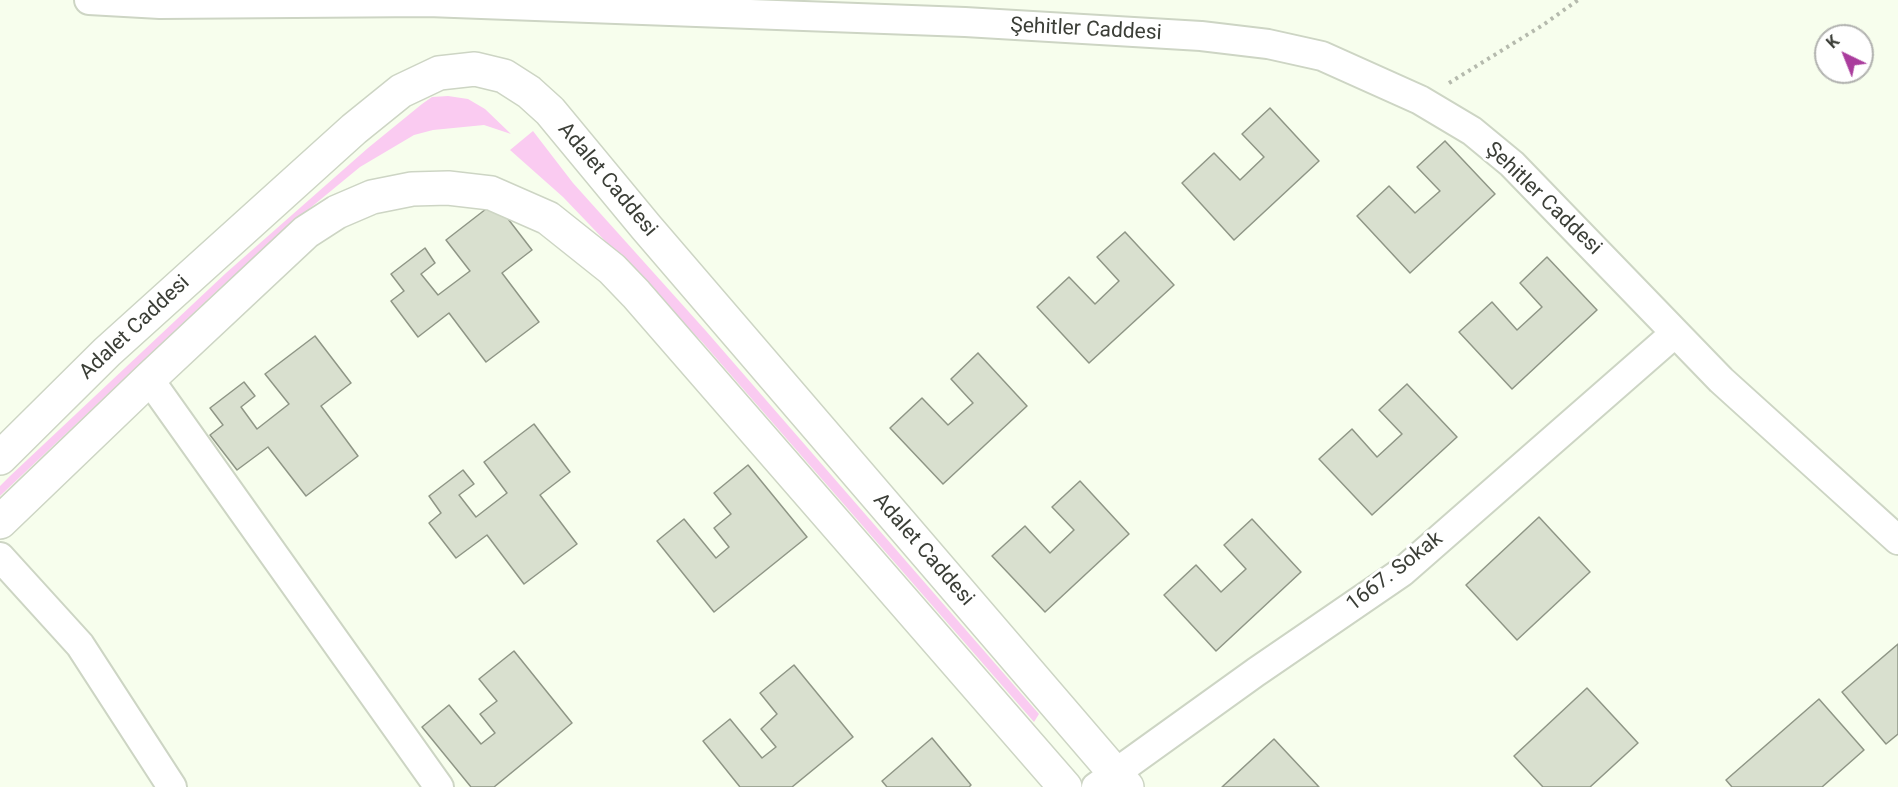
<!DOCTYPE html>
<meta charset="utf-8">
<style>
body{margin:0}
#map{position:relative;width:1898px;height:787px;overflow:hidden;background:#f7feed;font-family:Roboto,sans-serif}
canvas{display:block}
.north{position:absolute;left:1814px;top:24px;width:60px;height:60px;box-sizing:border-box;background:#fff;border:2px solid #b1b2af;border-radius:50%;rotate:317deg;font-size:16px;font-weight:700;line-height:24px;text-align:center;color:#3b3e37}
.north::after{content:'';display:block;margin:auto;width:21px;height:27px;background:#aa3d9d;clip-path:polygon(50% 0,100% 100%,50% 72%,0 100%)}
</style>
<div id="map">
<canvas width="1898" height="787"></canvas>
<div class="north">K</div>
</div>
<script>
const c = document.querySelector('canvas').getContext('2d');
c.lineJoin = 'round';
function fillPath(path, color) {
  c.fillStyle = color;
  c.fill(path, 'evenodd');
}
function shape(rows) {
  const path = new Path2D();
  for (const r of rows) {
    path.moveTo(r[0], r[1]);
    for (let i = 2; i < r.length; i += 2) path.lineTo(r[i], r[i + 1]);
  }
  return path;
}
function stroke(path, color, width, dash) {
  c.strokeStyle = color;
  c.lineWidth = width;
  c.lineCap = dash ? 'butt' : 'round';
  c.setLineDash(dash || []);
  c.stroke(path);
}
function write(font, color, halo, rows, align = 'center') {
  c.font = font + ' Roboto,sans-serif';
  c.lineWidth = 6;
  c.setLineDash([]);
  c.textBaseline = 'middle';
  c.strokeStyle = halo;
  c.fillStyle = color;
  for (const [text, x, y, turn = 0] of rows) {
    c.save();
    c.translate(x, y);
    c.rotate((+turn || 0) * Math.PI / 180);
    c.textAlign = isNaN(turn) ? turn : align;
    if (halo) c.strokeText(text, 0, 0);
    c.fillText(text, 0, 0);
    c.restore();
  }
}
const green = shape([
 [448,96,468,99,485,109,511,134,484,125,433,130,414,135,360,167,298,218,221,287,0,496,0,486,10,476,226,273,368,148,422,104,432,97],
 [533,131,573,183,706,331,1039,714,1034,722,703,343,563,197,510,150]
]);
const building = shape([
 [1270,108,1319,161,1234,240,1182,183,1214,153,1240,180,1264,157,1242,134,1270,108],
 [1445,141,1495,194,1410,273,1357,216,1389,186,1415,213,1440,191,1417,167,1445,141],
 [495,202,532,250,502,273,539,322,486,362,449,313,418,337,391,301,404,291,391,274,425,248,435,263,421,274,438,295,470,271,446,240,495,202],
 [1125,232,1174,285,1089,363,1037,307,1069,277,1095,304,1119,281,1097,257,1125,232],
 [1547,257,1597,310,1512,389,1459,332,1492,302,1517,330,1542,307,1520,283,1547,257],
 [315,336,351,383,321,406,358,456,306,496,268,447,237,470,210,435,223,425,210,408,244,382,255,396,241,407,257,429,289,404,265,374,315,336],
 [978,353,1027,406,943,484,890,428,922,398,948,425,973,403,951,379,978,353],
 [1407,384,1457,437,1372,515,1319,459,1352,429,1377,457,1402,434,1379,410,1407,384],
 [534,424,570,472,540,495,577,544,524,584,487,535,456,558,429,523,441,513,429,496,463,470,474,484,459,495,476,517,507,493,484,462,534,424],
 [748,465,807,537,714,612,657,541,684,519,716,558,729,547,714,528,731,514,714,493,748,465],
 [1080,481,1129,534,1045,612,992,556,1025,526,1050,553,1074,530,1052,507,1080,481],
 [1539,517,1590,572,1517,640,1466,585,1539,517],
 [1252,519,1301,572,1216,651,1164,595,1196,565,1221,592,1246,569,1224,545,1252,519],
 [1898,644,1898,734,1886,744,1842,692,1898,644],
 [514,651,572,723,494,787,471,787,422,727,449,705,481,744,495,733,480,714,497,701,479,679,514,651],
 [794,665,853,737,792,787,740,787,703,741,730,719,762,758,776,747,761,729,777,714,760,693,794,665],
 [1587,688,1638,743,1590,787,1543,787,1514,756,1587,688],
 [1819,699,1864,750,1822,787,1732,787,1726,780,1819,699],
 [932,738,971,785,969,787,887,787,882,781,932,738],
 [1274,739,1319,787,1222,787,1274,739]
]);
const path = shape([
 [1449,83,1543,25,1578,0]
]);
const street = shape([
 [89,0,160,4,428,2,965,22,1201,36,1268,44,1322,56,1420,100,1472,131,1512,164,1721,380,1898,540],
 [149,379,439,787],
 [0,557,80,645,172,787],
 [1096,787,1256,672,1402,572,1674,334]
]);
const secondary = shape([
 [0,458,107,352,354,129,401,91,439,73,475,69,504,76,529,92,550,111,646,227,1127,787],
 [0,522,149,379,306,232,337,212,372,197,412,189,448,188,491,193,548,218,612,269,636,294,1065,787]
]);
const streetNames = [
 ["Şehitler Caddesi",1086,30,3],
 ["Adalet Caddesi",607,180,50],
 ["Şehitler Caddesi",1543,199,44],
 ["Adalet Caddesi",135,328,-43],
 ["Adalet Caddesi",923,550,49],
 ["1667. Sokak",1395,572,-38]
];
fillPath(green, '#facbf1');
fillPath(building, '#d9e0cf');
stroke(building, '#8f9686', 1.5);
stroke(street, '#cdd5c4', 32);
stroke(secondary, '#cdd5c4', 36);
stroke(path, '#b5baad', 4, [3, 4.5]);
stroke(street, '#fff', 28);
stroke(secondary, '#fff', 33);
write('21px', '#3b3e37', '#fff', streetNames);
</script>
